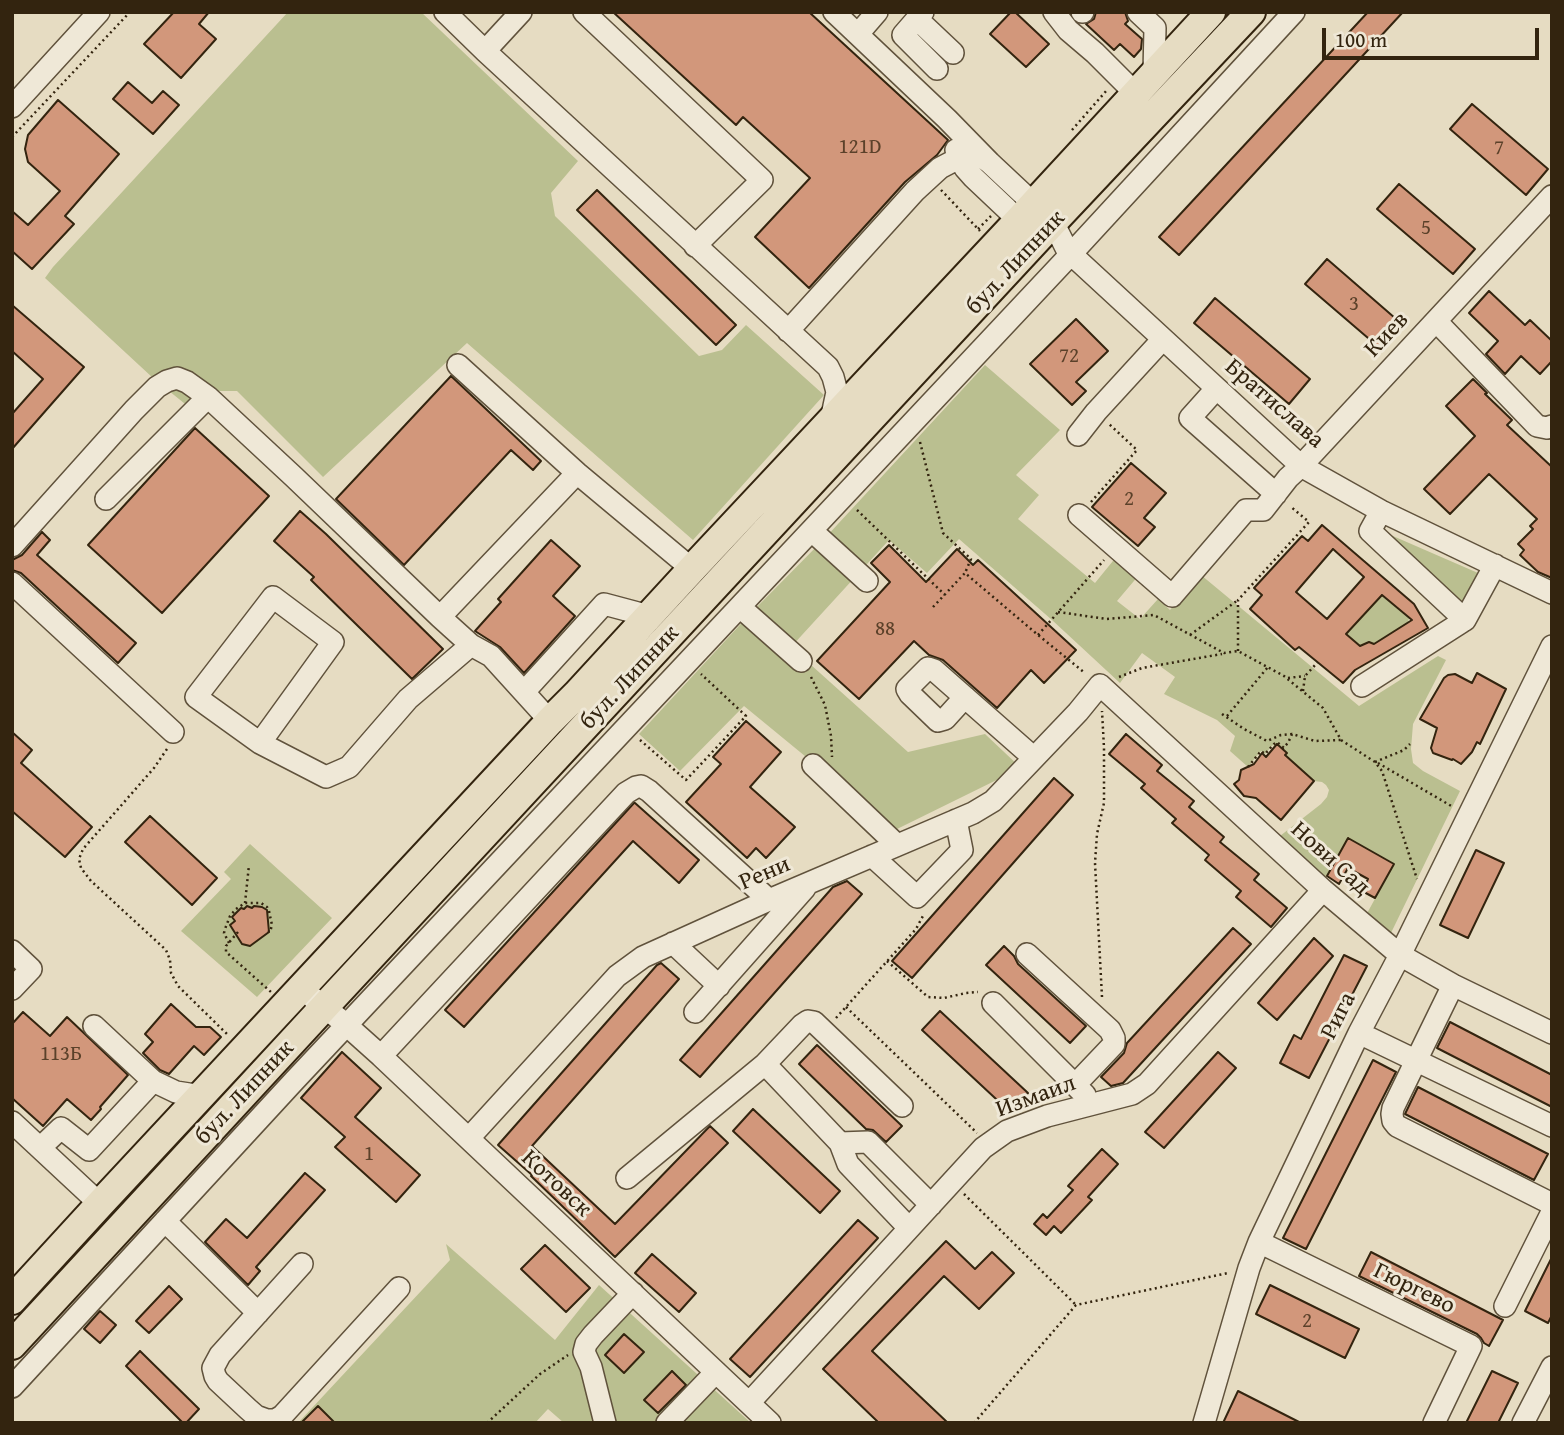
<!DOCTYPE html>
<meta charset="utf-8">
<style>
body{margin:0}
#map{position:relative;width:1564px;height:1435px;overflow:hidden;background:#e6dcc2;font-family:"Gentium Book Plus",serif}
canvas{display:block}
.frame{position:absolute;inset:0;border:14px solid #33240f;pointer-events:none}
.scale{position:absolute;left:1322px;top:28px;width:217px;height:32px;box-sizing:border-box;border:4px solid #33240f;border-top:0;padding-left:9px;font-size:21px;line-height:24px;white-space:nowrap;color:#33240f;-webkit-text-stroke:5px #efe8d7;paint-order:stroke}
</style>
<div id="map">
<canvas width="1564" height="1435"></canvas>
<div class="frame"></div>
<div class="scale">100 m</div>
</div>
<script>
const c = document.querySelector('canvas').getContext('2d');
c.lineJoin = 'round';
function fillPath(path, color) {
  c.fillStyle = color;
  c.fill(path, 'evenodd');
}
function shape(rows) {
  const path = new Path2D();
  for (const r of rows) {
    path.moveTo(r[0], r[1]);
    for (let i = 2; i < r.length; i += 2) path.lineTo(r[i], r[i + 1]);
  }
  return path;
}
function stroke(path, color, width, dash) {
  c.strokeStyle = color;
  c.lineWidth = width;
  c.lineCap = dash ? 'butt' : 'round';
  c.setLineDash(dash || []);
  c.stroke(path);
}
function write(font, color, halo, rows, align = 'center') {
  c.font = font + ' "Gentium Book Plus",serif';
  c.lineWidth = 6;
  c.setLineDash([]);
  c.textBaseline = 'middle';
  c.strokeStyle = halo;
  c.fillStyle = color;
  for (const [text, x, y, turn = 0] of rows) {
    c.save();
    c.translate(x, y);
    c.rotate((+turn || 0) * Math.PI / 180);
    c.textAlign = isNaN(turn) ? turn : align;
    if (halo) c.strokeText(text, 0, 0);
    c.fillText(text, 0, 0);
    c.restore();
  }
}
const green = shape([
 [288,12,421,12,578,161,551,193,555,216,699,356,722,350,746,325,824,395,693,540,467,343,323,477,237,391,215,391,195,412,153,378,45,278,53,267],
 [985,365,1060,430,1016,475,1039,495,1018,519,1095,583,1117,556,1139,575,1117,601,1140,619,1158,599,1170,610,1201,575,1359,706,1438,656,1446,660,1413,724,1411,749,1413,763,1423,771,1460,791,1390,935,1365,917,1394,864,1348,838,1324,881,1280,836,1321,804,1327,797,1329,790,1326,785,1322,782,1314,781,1273,745,1265,754,1261,751,1248,767,1230,751,1235,736,1217,720,1164,694,1175,677,1142,653,1120,683,1052,620,959,539,927,573,889,540,791,647,908,752,985,734,1021,768,895,830,744,706,680,771,639,734,750,614,825,538],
 [1386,533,1478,573,1461,604],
 [1382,595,1409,618,1408,623,1374,644,1369,642,1360,646,1346,634],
 [250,844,332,918,257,997,181,931,231,879,224,872],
 [446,1244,555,1340,599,1285,751,1423,564,1423,548,1409,535,1423,298,1423,450,1260]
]);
const building = shape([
 [174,12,209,12,199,24,216,39,181,78,144,44,174,12],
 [613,12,809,12,948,140,937,155,905,182,809,288,755,237,810,178,743,117,736,125,613,12],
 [1011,12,1015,12,1049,44,1026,67,990,34,1011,12],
 [1096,12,1125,12,1128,21,1125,24,1142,39,1141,49,1134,57,1120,44,1114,50,1086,24,1094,19,1096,12],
 [1368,12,1403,12,1179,255,1159,237,1368,12],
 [128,82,152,103,163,91,179,105,153,134,113,99,128,82],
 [58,100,119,154,65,216,74,224,32,269,12,251,12,211,28,225,60,191,28,162,25,149,28,135,58,100],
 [1472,104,1548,169,1526,195,1450,129,1472,104],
 [1399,184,1475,249,1453,274,1377,209,1399,184],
 [597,190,736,325,716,345,577,210,597,190],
 [1327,259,1403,325,1382,350,1305,284,1327,259],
 [1489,291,1525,325,1530,320,1552,341,1552,361,1540,374,1521,356,1505,374,1486,354,1498,341,1469,313,1489,291],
 [1215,298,1310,379,1289,404,1194,323,1215,298],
 [12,305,84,367,12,449,12,414,43,379,12,351,12,305],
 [1076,319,1108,351,1076,382,1086,391,1072,405,1030,364,1076,319],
 [451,376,541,461,533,470,511,450,404,565,336,499,451,376],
 [1473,379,1487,393,1485,394,1512,420,1507,425,1552,467,1552,578,1538,572,1520,555,1524,550,1518,544,1533,529,1530,526,1537,519,1489,474,1450,514,1424,489,1475,436,1446,406,1473,379],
 [195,428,269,496,162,613,88,545,195,428],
 [1131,463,1166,493,1144,518,1155,527,1138,546,1092,507,1131,463],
 [300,511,326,534,443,649,412,679,311,580,314,577,274,541,300,511],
 [1322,525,1414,604,1428,628,1355,670,1343,683,1299,647,1295,650,1250,609,1262,595,1254,588,1302,536,1308,541,1322,525],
 [1333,549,1364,577,1327,619,1296,592,1333,549],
 [1382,595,1412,620,1374,644,1369,642,1360,646,1346,634,1382,595],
 [42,532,50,540,37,555,136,643,118,663,21,573,12,570,12,560,22,555,42,532],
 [551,540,580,566,553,596,575,616,524,673,500,647,475,631,501,602,498,599,551,540],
 [889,545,926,582,957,549,973,565,978,560,1076,650,1044,683,1031,670,997,708,943,660,929,655,914,641,859,699,817,661,890,582,871,563,889,545],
 [1477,673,1506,689,1480,744,1477,742,1472,752,1461,764,1453,759,1452,760,1433,753,1431,748,1437,728,1420,719,1444,678,1448,675,1455,674,1472,683,1477,673],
 [746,721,781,752,750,787,795,827,766,858,756,848,747,858,686,802,721,764,713,757,746,721],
 [12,732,32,750,21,763,92,827,65,857,12,811,12,732],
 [1126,734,1162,765,1157,771,1194,801,1189,807,1224,837,1220,842,1259,874,1254,880,1287,908,1271,927,1236,897,1241,891,1205,860,1209,855,1172,823,1176,819,1141,788,1145,784,1109,754,1126,734],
 [1277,744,1287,753,1285,755,1314,781,1281,820,1256,798,1244,796,1234,784,1239,780,1241,770,1254,764,1262,753,1266,757,1277,744],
 [1054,778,1073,795,912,978,892,961,1054,778],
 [634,803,635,803,699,860,679,883,633,841,464,1027,445,1010,634,803],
 [150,816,217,878,192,905,125,842,150,816],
 [1348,838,1394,864,1375,898,1362,891,1368,879,1348,868,1339,884,1327,876,1348,838],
 [1476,850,1504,863,1468,938,1440,925,1476,850],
 [847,881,862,894,700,1077,680,1060,833,887,847,881],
 [247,906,252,908,254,906,262,907,267,910,269,932,250,946,242,944,230,925,235,921,232,917,241,908,244,909,247,906],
 [1233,928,1251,944,1123,1083,1111,1086,1101,1077,1124,1053,1127,1043,1233,928],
 [1314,938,1333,956,1277,1020,1258,1003,1314,938],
 [1004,946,1014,956,1018,964,1086,1026,1070,1043,986,965,1004,946],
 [1344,955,1367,966,1309,1078,1280,1063,1294,1035,1301,1039,1344,955],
 [661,963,679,979,532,1146,615,1224,710,1126,728,1143,615,1257,531,1176,532,1175,498,1145,657,965,661,963],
 [171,1004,196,1027,210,1027,221,1037,204,1055,194,1046,169,1074,160,1070,143,1053,153,1042,145,1034,171,1004],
 [940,1011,1028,1093,1010,1112,922,1030,940,1011],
 [23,1012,50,1036,67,1017,128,1075,100,1107,101,1109,91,1120,67,1099,43,1126,12,1098,12,1024,23,1012],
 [1450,1022,1552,1075,1552,1107,1437,1048,1450,1022],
 [817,1045,902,1126,886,1142,873,1130,866,1129,799,1064,817,1045],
 [342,1052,381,1088,355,1117,420,1175,396,1202,335,1147,345,1137,301,1098,342,1052],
 [1218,1052,1236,1068,1164,1148,1145,1132,1218,1052],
 [1373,1060,1396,1072,1306,1249,1283,1238,1373,1060],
 [1418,1087,1548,1154,1534,1180,1405,1114,1418,1087],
 [753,1109,840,1191,820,1213,733,1131,753,1109],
 [1102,1149,1118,1164,1088,1197,1092,1200,1061,1233,1054,1226,1046,1235,1034,1224,1043,1214,1047,1218,1073,1190,1068,1186,1102,1149],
 [305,1173,325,1190,256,1267,260,1271,248,1285,205,1242,226,1219,247,1238,305,1173],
 [858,1220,878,1238,750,1377,730,1359,858,1220],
 [946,1241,975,1269,992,1252,1014,1273,979,1309,944,1276,872,1351,948,1423,879,1423,823,1369,946,1241],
 [545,1245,590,1288,566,1312,521,1269,545,1245],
 [1371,1252,1503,1320,1489,1346,1484,1343,1481,1338,1477,1334,1359,1276,1371,1252],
 [652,1254,696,1293,679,1312,635,1273,652,1254],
 [1552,1257,1552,1315,1548,1323,1525,1311,1552,1257],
 [1270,1285,1359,1329,1345,1358,1256,1314,1270,1285],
 [169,1286,182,1299,149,1333,136,1321,169,1286],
 [100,1311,116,1325,100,1343,84,1329,100,1311],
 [624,1334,644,1352,624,1373,605,1355,624,1334],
 [140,1351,199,1409,186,1423,183,1423,126,1366,140,1351],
 [672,1371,686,1385,658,1413,644,1400,672,1371],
 [1492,1371,1518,1383,1498,1423,1466,1423,1492,1371],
 [1238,1391,1301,1423,1223,1423,1238,1391],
 [318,1406,335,1423,301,1423,318,1406]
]);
const path = shape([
 [1072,130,1107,90],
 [12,137,130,12],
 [941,190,980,231],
 [978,229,991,216],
 [920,442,943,533,971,559,965,573],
 [1091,502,1137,450,1109,424],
 [857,510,945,595],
 [933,607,965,573,1038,635,1085,673],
 [1058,612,1107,619,1154,615,1224,653,1238,651,1284,676,1323,708,1341,740,1375,762,1382,771,1417,879],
 [1038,635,1104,560],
 [1190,635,1238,600],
 [1238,651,1238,600,1309,522,1290,506],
 [811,677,825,705,831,736,832,757],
 [1119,677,1142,668,1222,654],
 [1288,678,1305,676],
 [1303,691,1305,676,1318,662],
 [1222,714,1244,729,1267,741,1281,735,1292,734,1315,741,1341,740],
 [1227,716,1268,667],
 [640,740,686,780,746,716,701,674],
 [167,749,154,768,83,849,79,859,81,868,91,881,166,950,170,960,171,973,178,986,228,1035],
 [1282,749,1288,743,1292,734],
 [1375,762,1404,750,1410,744],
 [1378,763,1453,807],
 [1248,767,1261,751,1265,754,1274,744,1277,742,1284,748],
 [245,903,249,865],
 [238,932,226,946,226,952,271,992],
 [229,943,224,933,225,929,230,916,236,909,245,903,261,903,267,907,269,911,272,925,270,932,267,931],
 [887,961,928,997,944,998,966,993,978,992],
 [1102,997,1095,863,1097,834,1104,803,1104,748,1102,711],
 [846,1007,977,1133],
 [836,1018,916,929,924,914],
 [964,1194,1076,1305],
 [487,1423,540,1374,568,1355],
 [974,1423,1076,1305,1228,1273]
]);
const minor = shape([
 [445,12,485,51,828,367,833,377,837,392,831,420],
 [584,12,762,180,695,246],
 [834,12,947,119,990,163,1053,222,1066,248,1071,254,1301,466,1381,511,1552,593],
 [923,12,903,35,937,69],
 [1054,12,1068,30,1095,53,1136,94],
 [1082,12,1083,12],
 [1138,12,1155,28,1154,73],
 [917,19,953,53],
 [858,34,877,12],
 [485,51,521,12],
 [12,107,99,12],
 [956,150,965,168,973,177,1028,229],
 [1436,321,1537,426,1547,428,1552,426],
 [788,331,915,191,940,168,959,158,983,158,990,163],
 [458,365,577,473,692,569],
 [1216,389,1190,418,1276,494],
 [1078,435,1096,412,1163,339],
 [106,499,208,397,294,477,440,617,471,645,491,656,550,721],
 [1381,511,1370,531,1465,620],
 [1079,515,1172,596,1246,510,1263,510,1288,478,1301,466,1552,196],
 [812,531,867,581],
 [12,546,134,410,157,387,167,381,177,378,187,382,208,397],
 [12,583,173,732],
 [740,607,801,661],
 [440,617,577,473],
 [1362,686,1465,620,1495,565],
 [524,692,604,604,649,616],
 [965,697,945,719,938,721,910,694,907,689,928,668,934,670,1034,758],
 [260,743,333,642,273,597,196,697,260,743,326,777,349,767,408,699,471,645],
 [813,765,897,845],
 [872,856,917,897,962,850,956,820],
 [673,943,719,986],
 [12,951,31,969,12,989],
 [1027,954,1110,1030,1114,1038,1114,1044,1075,1085],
 [1453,985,1393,1108,1392,1114,1393,1121,1397,1126,1552,1204],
 [313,998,343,1022,381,1056,770,1423],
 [993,1003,1085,1095],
 [695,1012,805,888],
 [94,1026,153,1081],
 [1359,1033,1552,1126],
 [381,1056,626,793,636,787,641,786,649,791,769,900],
 [765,1064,802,1025,808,1021,814,1022,902,1106],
 [12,1122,100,1204],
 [469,1138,617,976,643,957,769,900,973,813,993,801,1078,712,1100,685,1323,890,1400,955,1453,985,1552,1033],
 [840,1143,868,1142,931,1205],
 [40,1148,61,1128,89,1150,153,1081,176,1092,202,1096],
 [627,1178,765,1064,840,1143,848,1164,909,1228],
 [165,1221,258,1313],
 [1259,1242,1471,1346,1434,1423],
 [302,1264,220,1355,213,1368,215,1376,218,1381,248,1409,256,1416,267,1420,275,1420,282,1416,399,1288],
 [1505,1306,1552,1212],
 [12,1387,294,1081,1071,254,1294,12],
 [749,1403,983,1148,1007,1131,1047,1116,1132,1094,1147,1084,1323,890],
 [605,1423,591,1367,584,1352,586,1344,593,1335,633,1293],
 [667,1423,716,1372],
 [1204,1423,1249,1268,1259,1242,1359,1033,1400,955,1552,646],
 [1523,1423,1552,1367]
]);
const major = shape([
 [12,1300,100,1204,550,721,577,694,692,569,1019,220,1211,12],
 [12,1345,325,1006,1053,222,1251,12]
]);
const numberNames = [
 ["121D",860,148],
 ["7",1499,149],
 ["5",1426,229],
 ["3",1354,305],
 ["72",1069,357],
 ["2",1129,500],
 ["88",885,630],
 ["113Б",61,1055],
 ["1",369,1155],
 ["2",1307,1322]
];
const streetNames = [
 ["бул. Липник",1016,263,-47],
 ["Киев",1387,335,-47],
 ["Братислава",1274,404,41],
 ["бул. Липник",630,678,-47],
 ["Нови Сад",1330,859,42],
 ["Рени",765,874,-23],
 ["Рига",1339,1016,-63],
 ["бул. Липник",245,1093,-47],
 ["Измаил",1036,1097,-20],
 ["Котовск",556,1184,43],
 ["Гюргево",1414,1289,26]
];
fillPath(green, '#babf90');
fillPath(building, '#d2977b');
stroke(building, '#33240f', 2);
stroke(minor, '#60523c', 24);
stroke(major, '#33240f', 32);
stroke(path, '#33240f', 2.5, [2, 3.5]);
stroke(minor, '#efe8d7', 21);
stroke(major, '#e6dcc2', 28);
write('21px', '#5b412a', null, numberNames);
write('24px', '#33240f', '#efe8d7', streetNames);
</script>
